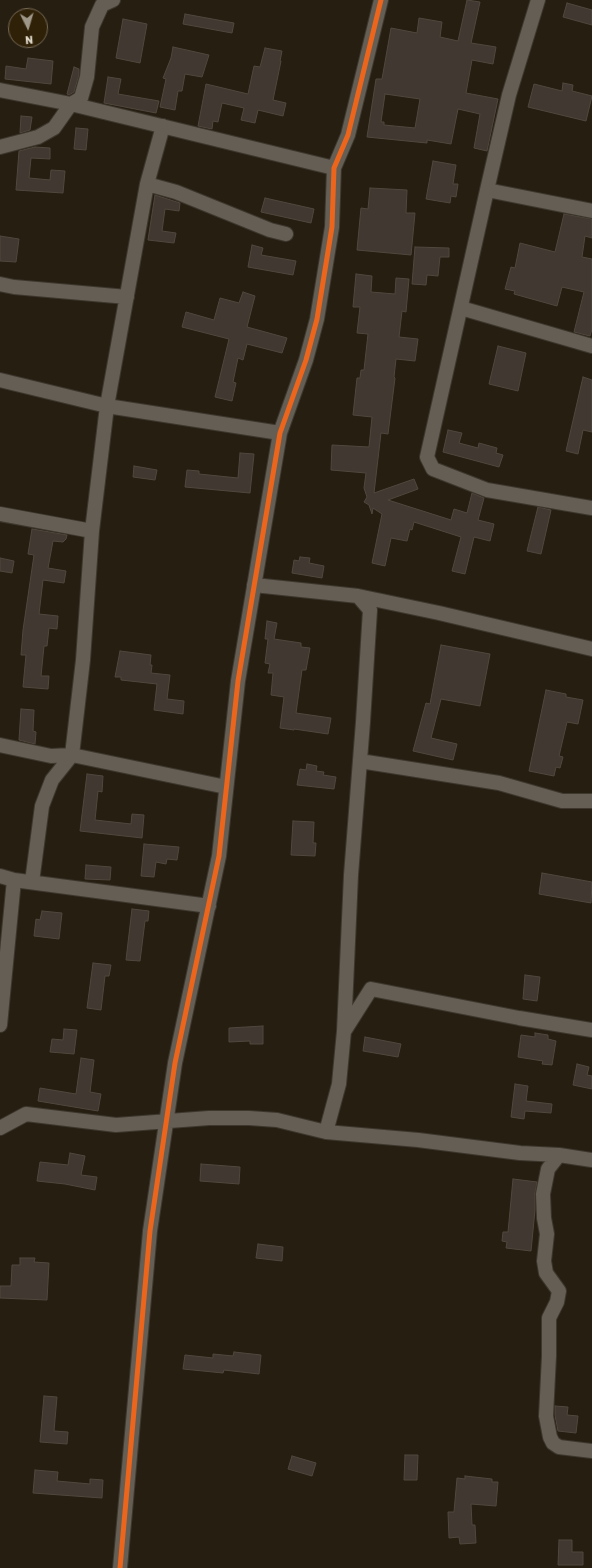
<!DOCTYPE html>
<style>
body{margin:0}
#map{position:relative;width:592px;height:1568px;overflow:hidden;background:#261e11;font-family:Rubik,sans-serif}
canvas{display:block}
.north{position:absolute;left:8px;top:8px;width:40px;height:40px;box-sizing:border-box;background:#2f2108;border:1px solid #756954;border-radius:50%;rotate:175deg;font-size:11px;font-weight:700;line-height:16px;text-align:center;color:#ded6c7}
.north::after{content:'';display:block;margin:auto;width:14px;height:18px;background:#9e9687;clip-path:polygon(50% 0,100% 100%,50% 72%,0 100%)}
</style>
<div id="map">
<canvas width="592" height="1568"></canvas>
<div class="north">N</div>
</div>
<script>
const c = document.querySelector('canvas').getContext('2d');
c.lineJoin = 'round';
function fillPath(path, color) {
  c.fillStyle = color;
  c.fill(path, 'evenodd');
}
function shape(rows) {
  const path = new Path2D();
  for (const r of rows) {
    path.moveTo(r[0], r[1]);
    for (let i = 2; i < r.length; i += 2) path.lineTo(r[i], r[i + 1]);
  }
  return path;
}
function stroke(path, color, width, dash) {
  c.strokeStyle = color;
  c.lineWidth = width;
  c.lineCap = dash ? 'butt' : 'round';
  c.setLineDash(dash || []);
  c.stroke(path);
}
const building = shape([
 [467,0,480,2,471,43,496,47,493,64,472,60,466,93,498,99,487,151,474,148,480,114,458,109,451,144,427,140,427,143,367,137,376,79,382,79,391,28,417,33,419,18,442,22,440,37,458,41,467,0],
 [385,94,420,99,415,128,384,125,384,122,381,122,385,94],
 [567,3,592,10,592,25,563,17,567,3],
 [185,14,234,23,232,33,183,24,185,14],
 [123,19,147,24,140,63,116,58,123,19],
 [173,47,209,55,202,77,185,74,182,91,178,91,175,110,160,107,166,79,163,78,171,58,173,47],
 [265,48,282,51,280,61,281,61,273,100,286,103,283,116,258,110,255,123,241,120,244,108,222,103,218,122,213,121,212,129,198,126,206,84,248,94,254,66,260,67,265,48],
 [28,58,53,61,51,84,5,79,6,66,26,69,28,58],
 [74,67,79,69,79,75,74,92,69,95,67,94,74,67],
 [108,77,121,79,118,94,159,101,156,113,104,103,108,77],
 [563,83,573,85,572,91,592,96,586,121,528,107,534,84,562,91,563,83],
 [21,116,32,117,30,130,20,133,21,116],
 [76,128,88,129,86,150,74,149,76,128],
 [35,147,50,148,50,159,31,158,29,178,50,180,51,170,65,171,63,193,16,190,19,151,35,147],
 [433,161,456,165,453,184,458,184,456,197,451,196,450,203,426,199,433,161],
 [370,188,407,190,406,213,415,213,411,255,357,250,361,208,368,209,370,188],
 [155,195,180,203,179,211,165,209,162,231,176,233,174,243,148,240,155,195],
 [265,198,314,209,311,223,261,212,265,198],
 [564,214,592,219,592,238,585,236,582,257,592,259,592,329,590,336,574,332,584,292,562,287,557,306,514,294,515,291,505,289,511,267,515,268,520,243,555,252,564,214],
 [0,236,19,239,16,262,0,261,0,236],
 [252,245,263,248,261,255,296,261,293,275,248,267,252,245],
 [415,247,449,248,449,257,440,257,438,276,427,275,426,285,412,284,415,247],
 [356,274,372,276,371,292,395,294,396,278,409,279,406,312,402,311,399,337,418,339,415,361,396,359,394,377,395,378,388,434,381,433,374,493,414,479,418,489,388,500,451,520,454,509,467,513,472,493,484,498,478,520,494,524,490,541,474,537,465,574,452,571,461,537,414,522,412,530,410,529,407,541,391,538,385,566,372,563,382,514,373,508,372,514,369,505,364,502,367,497,364,488,366,473,331,470,332,445,369,447,372,417,353,415,357,378,360,378,361,370,364,370,368,334,357,333,360,307,353,307,356,274],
 [243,292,255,296,247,327,287,338,282,353,247,344,243,360,238,358,233,382,236,383,232,401,215,397,229,339,182,327,186,312,214,320,220,298,239,303,243,292],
 [498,346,526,353,518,391,489,384,498,346],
 [583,377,592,380,592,432,583,430,578,454,566,451,583,377],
 [448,430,462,433,459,443,478,448,479,443,497,448,496,453,503,455,499,467,443,452,448,430],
 [240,453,254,454,250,493,185,487,187,470,199,471,199,474,238,478,240,453],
 [134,466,157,470,155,480,133,477,134,466],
 [538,507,551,510,541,554,527,551,538,507],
 [32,529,67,535,66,539,63,542,53,541,48,568,66,571,64,583,43,580,39,614,58,616,57,629,49,628,47,646,44,646,41,676,49,676,48,689,23,687,26,655,21,655,23,630,34,555,28,554,32,529],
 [300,557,310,558,309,563,324,566,322,578,292,573,294,560,299,561,300,557],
 [0,558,14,561,12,573,0,571,0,558],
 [267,621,277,623,274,639,301,643,301,647,310,648,306,670,302,670,296,713,331,718,328,734,294,729,294,730,280,728,284,697,271,695,273,673,268,673,270,664,265,663,268,639,265,639,267,621],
 [441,645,490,654,480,706,441,699,431,738,457,744,453,760,413,751,426,703,430,704,441,645],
 [120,651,151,655,150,665,152,665,151,673,170,675,167,699,184,701,183,714,154,710,157,684,121,680,121,677,115,677,120,651],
 [546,690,566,694,566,697,583,700,578,724,567,722,559,756,563,757,560,768,556,767,554,776,529,771,546,690],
 [21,709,34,710,33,731,36,732,35,744,19,740,21,709],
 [307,764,317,766,316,771,324,772,323,775,336,777,334,789,297,785,300,769,306,770,307,764],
 [87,774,103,776,102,792,98,791,95,820,131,824,132,814,144,815,142,838,80,831,87,774],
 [293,821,314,822,313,843,316,843,315,856,291,855,293,821],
 [144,844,179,847,177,860,167,859,166,864,156,862,154,877,141,876,144,844],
 [86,865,111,867,110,880,85,879,86,865],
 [542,873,592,882,591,903,539,894,542,873],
 [132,909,149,911,148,921,145,921,140,961,126,960,132,909],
 [42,911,62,913,59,939,34,936,36,919,40,920,42,911],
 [93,963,111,965,109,976,105,976,101,1010,87,1008,93,963],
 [525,975,540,977,537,1001,523,999,525,975],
 [263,1026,263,1044,250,1044,250,1041,229,1042,229,1028,263,1026],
 [64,1029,77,1030,74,1054,50,1052,52,1039,63,1040,64,1029],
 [535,1033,548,1035,548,1039,556,1041,552,1065,542,1064,543,1061,518,1057,521,1035,535,1037,535,1033],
 [365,1037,401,1044,398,1057,363,1051,365,1037],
 [81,1058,94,1060,90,1092,101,1094,98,1111,38,1101,40,1088,76,1094,81,1058],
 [577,1064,589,1067,587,1075,592,1076,592,1089,573,1085,577,1064],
 [515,1084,528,1086,526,1101,552,1104,551,1113,525,1111,524,1119,511,1117,515,1084],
 [70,1153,85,1156,81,1175,97,1177,95,1190,65,1184,37,1181,40,1162,68,1165,70,1153],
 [201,1164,240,1167,239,1184,200,1181,201,1164],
 [513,1179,537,1182,535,1193,535,1210,531,1251,506,1248,507,1242,502,1241,503,1232,508,1232,513,1179],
 [258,1244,283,1247,282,1261,256,1258,258,1244],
 [20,1258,35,1258,34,1262,49,1263,47,1300,0,1298,0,1286,11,1286,12,1265,20,1265,20,1258],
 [234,1352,261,1355,259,1374,224,1370,223,1373,183,1369,185,1355,213,1358,213,1354,233,1356,234,1352],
 [44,1396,57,1397,54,1431,68,1432,67,1444,40,1442,44,1396],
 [555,1406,568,1407,567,1415,578,1416,576,1433,558,1431,555,1415,555,1406],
 [405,1455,418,1455,417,1480,404,1480,405,1455],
 [292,1456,316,1463,312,1476,288,1469,292,1456],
 [35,1470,58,1472,57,1481,90,1484,90,1479,103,1480,102,1498,33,1493,35,1470],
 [465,1476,492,1479,492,1482,498,1482,496,1506,471,1504,472,1525,475,1525,476,1543,460,1544,459,1537,449,1538,448,1512,454,1512,457,1478,465,1479,465,1476],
 [559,1540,572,1540,572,1552,583,1552,583,1565,558,1565,559,1540]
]);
const minor = shape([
 [538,0,509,95,487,190,427,457,433,469,487,490,592,508],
 [0,90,71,104,334,168],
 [0,147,38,137,54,128,71,104,81,98,87,77,92,27,102,5,113,0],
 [147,184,176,192,270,230,286,234],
 [487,190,592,211],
 [0,284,14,287,127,297],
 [461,308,592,346],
 [0,380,107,406,280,433],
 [0,514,92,531],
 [254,585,358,596,439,613,592,649],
 [0,745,51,756,72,755,226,787],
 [360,761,499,783,562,801,592,801],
 [0,876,14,880,209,906],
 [32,882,42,806,52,780,72,755,83,660,92,531,107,406,147,184,163,126],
 [0,1025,14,880],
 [345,1030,371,989,519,1018,592,1030],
 [0,1128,26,1114,116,1125,209,1118,249,1118,277,1120,326,1132,418,1140,520,1153,559,1155,592,1160],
 [326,1132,339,1084,344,1031,351,875,363,722,370,610,358,596],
 [559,1155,548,1169,543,1194,544,1218,547,1234,544,1261,546,1273,559,1291,557,1302,549,1318,549,1356,546,1416,550,1437,553,1443,559,1447,592,1451],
 [120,1568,150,1231,175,1063,219,856,238,681,280,433,306,360,317,319,332,227,334,168,348,135,381,0]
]);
const cycleway = shape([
 [120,1568,150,1231,175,1063,219,856,238,681,280,433,306,360,317,319,332,227,334,168,348,135,381,0]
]);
fillPath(building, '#413931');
stroke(building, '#50483e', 1);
stroke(minor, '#3d372e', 16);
stroke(minor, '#645e54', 14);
stroke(cycleway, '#eb651d', 5);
</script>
